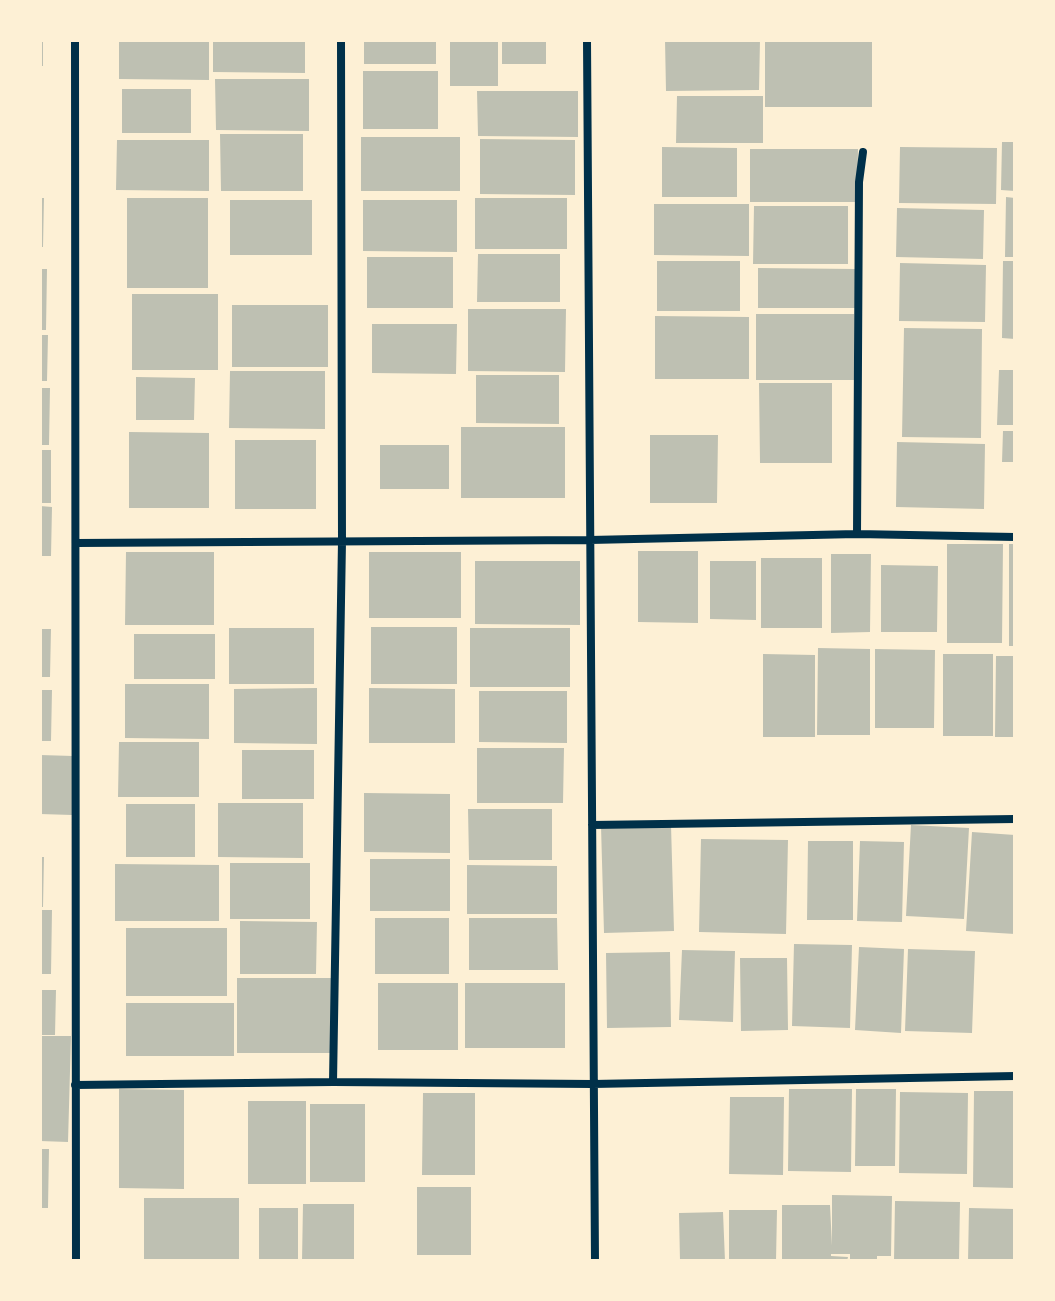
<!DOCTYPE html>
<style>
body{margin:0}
#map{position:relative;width:1055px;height:1301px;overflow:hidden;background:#fdf0d5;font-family:"IBM Plex Serif",serif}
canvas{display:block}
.frame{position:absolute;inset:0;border:42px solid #fdf0d5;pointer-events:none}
</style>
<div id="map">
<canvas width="1055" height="1301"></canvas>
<div class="frame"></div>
</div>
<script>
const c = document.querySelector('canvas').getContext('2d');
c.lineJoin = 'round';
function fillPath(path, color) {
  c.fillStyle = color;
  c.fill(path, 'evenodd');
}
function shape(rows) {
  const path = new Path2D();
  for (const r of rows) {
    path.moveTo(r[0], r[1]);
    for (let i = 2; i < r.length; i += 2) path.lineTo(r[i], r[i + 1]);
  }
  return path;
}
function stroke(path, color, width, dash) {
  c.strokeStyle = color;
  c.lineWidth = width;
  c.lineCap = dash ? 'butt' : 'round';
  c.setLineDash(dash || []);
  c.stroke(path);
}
const building = shape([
 [40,40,43,40,43,66,40,66],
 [119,40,209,40,209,80,119,79],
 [213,40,305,40,305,73,213,72],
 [364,40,436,40,436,64,364,64],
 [450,40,498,40,498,86,450,86],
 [502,40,546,40,546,64,502,64],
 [665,40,760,40,759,90,666,91],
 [765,40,872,40,872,107,765,107],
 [363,71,438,71,438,129,363,129],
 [215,79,309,79,309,131,216,130],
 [122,89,191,89,191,133,122,133],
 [477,91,578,91,578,137,478,136],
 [677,96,763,96,763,143,676,143],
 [220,134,303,134,303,191,221,191],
 [361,137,460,137,460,191,361,191],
 [480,139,575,140,575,195,480,194],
 [117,140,209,140,209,191,116,190],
 [1002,142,1015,142,1015,191,1001,190],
 [662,147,737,148,737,197,662,197],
 [900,147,997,148,996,204,899,203],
 [750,149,858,149,857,202,750,202],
 [1006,197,1015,198,1015,257,1005,257],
 [40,198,44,198,43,247,40,247],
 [127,198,208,198,208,288,127,288],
 [475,198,567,198,567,249,475,249],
 [230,200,312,200,312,255,230,255],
 [363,200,457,200,457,252,363,251],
 [654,204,749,204,749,256,654,255],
 [754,206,848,206,848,264,753,264],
 [897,208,984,210,983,259,896,257],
 [478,254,560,254,560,302,477,302],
 [367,257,453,257,453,308,367,308],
 [657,261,740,261,740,311,657,311],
 [1003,261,1015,261,1015,339,1002,338],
 [900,263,986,265,985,322,899,321],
 [758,268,855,269,855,308,758,308],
 [40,269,47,269,46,330,40,330],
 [132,294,218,294,218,370,132,370],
 [232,305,328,305,328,367,232,367],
 [468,309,566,309,565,372,468,371],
 [756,314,854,314,854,380,756,380],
 [655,316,749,317,749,379,655,379],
 [372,324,457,324,456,374,372,373],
 [904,328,982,329,981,438,902,437],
 [40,335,48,335,47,381,40,381],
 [999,370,1015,370,1015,425,997,425],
 [230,371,325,371,325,429,229,428],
 [476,375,559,375,559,424,476,423],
 [136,377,195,378,194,420,136,420],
 [759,383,832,383,832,463,760,463],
 [40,388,50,388,49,445,40,445],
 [461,427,565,427,565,498,461,498],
 [1003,431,1015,431,1015,462,1002,462],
 [129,432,209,433,209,508,129,508],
 [650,435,718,435,717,503,650,503],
 [235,440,316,440,316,509,235,509],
 [897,442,985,444,984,509,896,507],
 [380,445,449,445,449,489,380,489],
 [40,450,51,450,51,503,40,503],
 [40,506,52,507,51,556,40,556],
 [947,544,1003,544,1002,643,947,643],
 [1009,544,1015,544,1015,646,1009,646],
 [638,551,698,551,698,623,638,622],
 [126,552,214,552,214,625,125,625],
 [369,552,461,552,461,618,369,618],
 [831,554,871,554,870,632,831,633],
 [761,558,822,558,822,628,761,628],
 [475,561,580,561,580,625,475,624],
 [710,561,756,561,756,620,710,619],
 [881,565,938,566,937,632,881,632],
 [371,627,457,627,457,684,371,684],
 [229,628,314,628,314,684,229,684],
 [470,628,570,628,570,687,470,687],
 [40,629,51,629,50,677,40,677],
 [134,634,215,634,215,679,134,679],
 [818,648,870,649,870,735,817,735],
 [875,649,935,650,934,728,875,728],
 [763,654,815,655,815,737,763,737],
 [943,654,993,654,993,736,943,736],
 [996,656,1015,656,1015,737,995,737],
 [125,684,209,684,209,739,125,738],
 [317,688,317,744,234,743,234,689],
 [369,688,455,689,455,743,369,743],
 [40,690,52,690,51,741,40,741],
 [479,691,567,691,567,743,479,742],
 [119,742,199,742,199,797,118,797],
 [477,748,564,748,563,803,477,803],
 [242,750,314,750,314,799,242,799],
 [40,755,73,756,72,815,40,814],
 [364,793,450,794,450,853,364,852],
 [218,803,303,803,303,858,218,857],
 [126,804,195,804,195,857,126,857],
 [468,809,552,809,552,860,469,860],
 [671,825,674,931,604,933,601,826],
 [911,825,969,828,964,919,906,916],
 [972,832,1015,835,1015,934,966,931],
 [701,839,788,840,786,934,699,932],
 [808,841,853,841,853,920,807,920],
 [860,841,904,842,902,922,857,921],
 [40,857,44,857,43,907,40,907],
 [370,859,450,859,450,911,370,911],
 [230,863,310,863,310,919,230,919],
 [115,864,219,865,219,921,115,921],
 [467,865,557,866,557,914,467,914],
 [40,910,52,910,51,974,40,974],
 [375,918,449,918,449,974,375,974],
 [469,918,557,918,558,970,469,970],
 [240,921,317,922,316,974,240,974],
 [126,928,227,928,227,996,126,996],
 [794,944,852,945,850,1028,792,1026],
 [859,947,904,949,901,1033,855,1030],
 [908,949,975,951,972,1033,905,1031],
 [682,950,735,951,733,1022,679,1020],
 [670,952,671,1027,607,1028,606,953],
 [740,958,787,958,788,1030,741,1031],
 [237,978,331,978,331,1053,237,1053],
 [378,983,458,983,458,1050,378,1050],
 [465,983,565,983,565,1048,465,1048],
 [40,990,56,990,55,1035,40,1035],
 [126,1003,234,1003,234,1056,126,1056],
 [40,1036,71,1036,68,1142,40,1141],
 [119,1089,184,1090,184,1189,119,1188],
 [789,1089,852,1089,851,1172,788,1171],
 [856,1089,896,1089,895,1166,855,1166],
 [974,1091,1015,1091,1015,1188,973,1187],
 [900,1092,968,1093,967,1174,899,1173],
 [423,1093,475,1093,475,1175,422,1175],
 [730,1097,784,1097,783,1175,729,1174],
 [248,1101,306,1101,306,1184,248,1184],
 [310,1104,365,1104,365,1182,310,1182],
 [40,1149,49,1149,48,1208,40,1208],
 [417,1187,471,1187,471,1255,417,1255],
 [832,1195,892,1196,891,1256,877,1256,877,1261,850,1261,850,1254,831,1254,831,1256,848,1257,847,1261,782,1261,782,1205,830,1205,832,1246],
 [144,1198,239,1198,239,1261,144,1261],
 [895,1201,960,1202,959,1261,894,1261],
 [303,1204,354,1204,354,1261,302,1261],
 [259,1208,298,1208,298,1261,259,1261],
 [969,1208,1015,1209,1015,1261,968,1261],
 [729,1210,777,1210,776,1261,729,1261],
 [723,1212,725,1261,680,1261,679,1213]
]);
const minor = shape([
 [75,40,76,1261],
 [587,40,595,1261],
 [857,534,859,182,863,152],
 [76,543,590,540,857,534,1015,537],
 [592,825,1015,819],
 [333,1082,342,541,341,40],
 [75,1085,333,1082,593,1084,1015,1076]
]);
fillPath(building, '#bec0b2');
stroke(minor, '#003049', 8);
</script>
